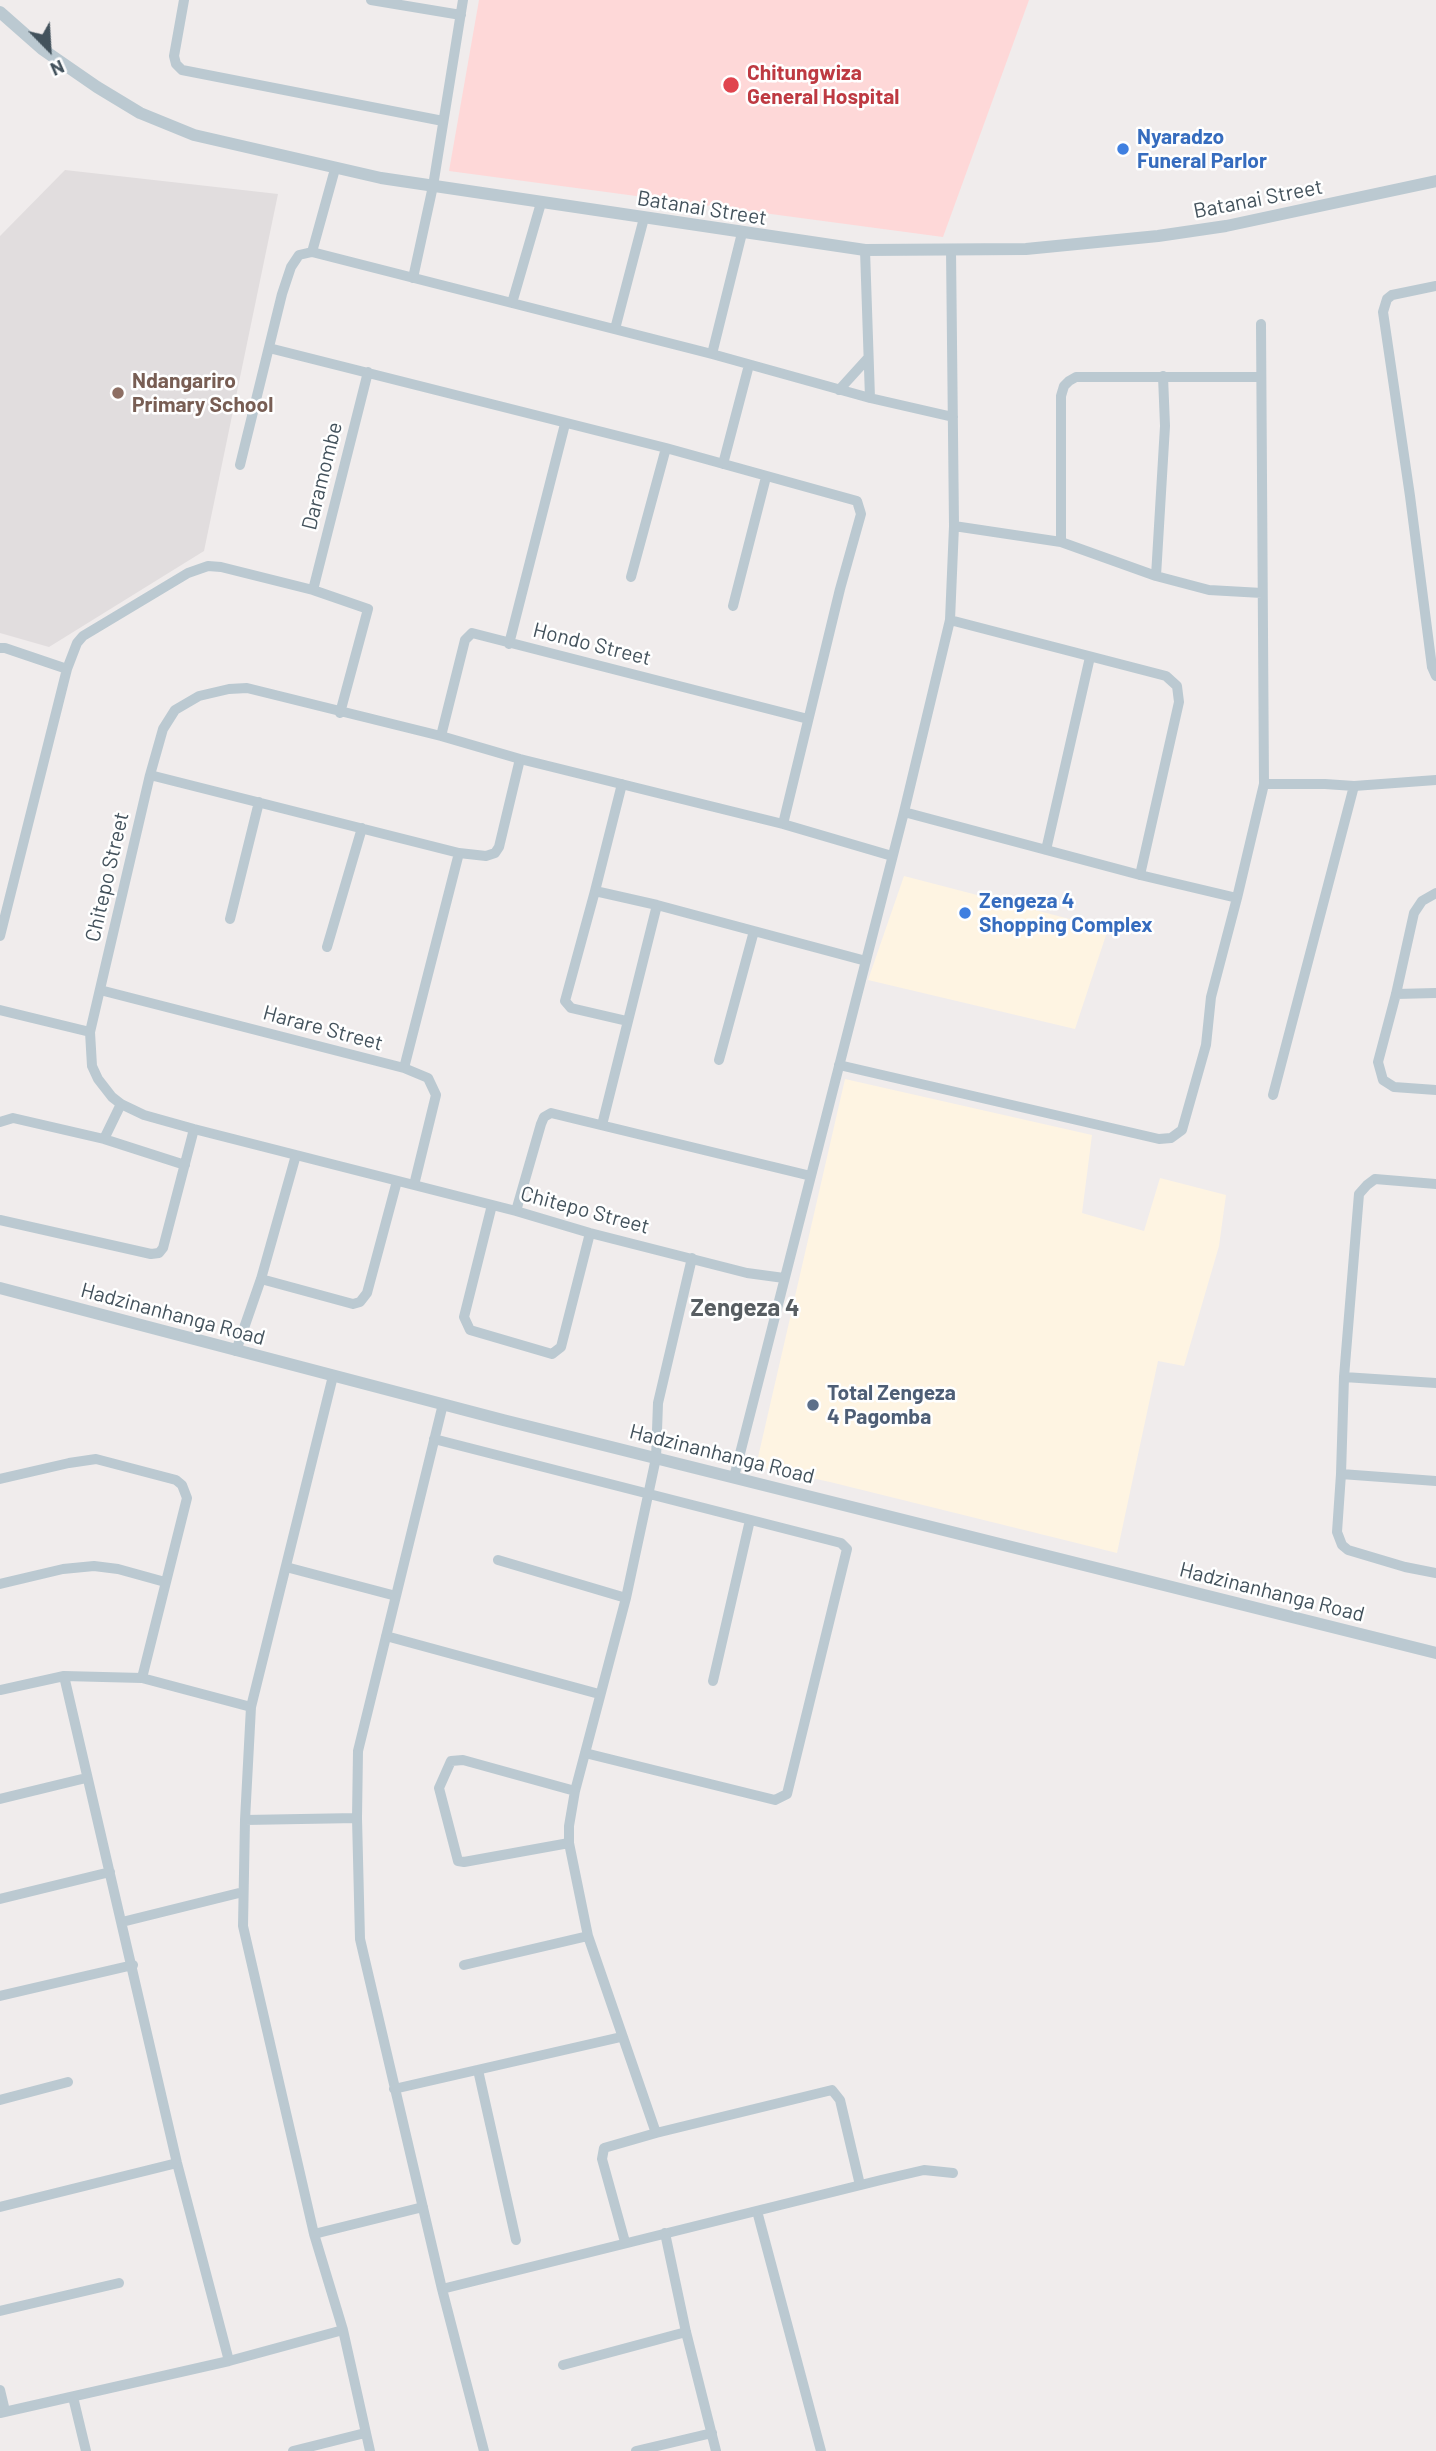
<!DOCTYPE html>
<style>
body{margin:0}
#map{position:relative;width:1436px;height:2451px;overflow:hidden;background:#f0ecec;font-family:Barlow,sans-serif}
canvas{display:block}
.north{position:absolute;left:14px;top:14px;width:70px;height:70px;-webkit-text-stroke:5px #fff;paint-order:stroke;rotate:156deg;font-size:19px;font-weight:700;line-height:28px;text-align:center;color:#43525c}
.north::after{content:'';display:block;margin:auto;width:24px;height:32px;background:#43525c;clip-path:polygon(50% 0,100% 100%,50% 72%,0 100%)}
</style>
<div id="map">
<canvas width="1436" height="2451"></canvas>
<div class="north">N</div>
</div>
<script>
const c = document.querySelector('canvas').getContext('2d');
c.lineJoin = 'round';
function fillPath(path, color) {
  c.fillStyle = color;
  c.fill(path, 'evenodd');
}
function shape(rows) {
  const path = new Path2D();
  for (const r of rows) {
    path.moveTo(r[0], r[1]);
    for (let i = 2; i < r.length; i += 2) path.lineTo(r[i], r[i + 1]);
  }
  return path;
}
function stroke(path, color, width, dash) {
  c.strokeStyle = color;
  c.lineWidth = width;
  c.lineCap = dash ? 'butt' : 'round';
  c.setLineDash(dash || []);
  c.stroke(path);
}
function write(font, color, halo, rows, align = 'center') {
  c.font = font + ' Barlow,sans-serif';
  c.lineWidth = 5;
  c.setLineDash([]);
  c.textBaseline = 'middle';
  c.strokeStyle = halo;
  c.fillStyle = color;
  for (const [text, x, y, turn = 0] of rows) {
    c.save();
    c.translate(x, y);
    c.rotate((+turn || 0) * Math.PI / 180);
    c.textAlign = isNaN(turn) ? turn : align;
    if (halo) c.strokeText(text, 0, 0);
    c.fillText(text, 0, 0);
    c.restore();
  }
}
const commercial = shape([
 [904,876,1108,929,1075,1029,868,980],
 [845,1079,1092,1135,1082,1213,1144,1231,1160,1178,1226,1195,1219,1246,1184,1366,1158,1361,1117,1553,830,1482,756,1466]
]);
const education = shape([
 [65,170,278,194,204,551,49,647,0,633,0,236]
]);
const medical = shape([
 [479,0,1029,0,943,237,449,171]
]);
const minor = shape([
 [184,0,174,56,176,64,182,70,443,121],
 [371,0,461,15],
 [335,169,312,252,712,354,870,398,953,417],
 [865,250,870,398],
 [413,278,433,186,463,0],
 [1436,286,1392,295,1387,299,1383,312,1410,496,1432,667,1436,676],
 [512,303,541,203],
 [1261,324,1264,784],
 [615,329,644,218],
 [269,348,666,448,857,501,861,514,840,589,783,824],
 [712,354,742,233],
 [839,390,868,358],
 [723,464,749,365],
 [240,465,282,294,291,267,299,255,312,252],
 [954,526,1061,542,1156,576,1209,590,1262,593],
 [1061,542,1061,396,1064,386,1069,381,1076,377,1261,377],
 [1156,576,1165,426,1163,376],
 [631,577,666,448],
 [313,590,368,372],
 [733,606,766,477],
 [950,620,1166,676,1177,686,1179,702,1140,875],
 [509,644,565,424],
 [0,648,5,648,67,669],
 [441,736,465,640,472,633,808,719],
 [150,775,459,853,486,856,495,853,499,847,520,759],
 [622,784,595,891,657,905,866,961],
 [904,812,1140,875,1237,898,1264,784,1325,784,1354,786],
 [1046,850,1090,657],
 [595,891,565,1001,571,1008,627,1021],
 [1436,893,1422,901,1414,913,1396,994,1378,1062,1383,1080,1394,1087,1436,1090],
 [230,919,259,802],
 [0,936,67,669,77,643,83,636,188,573,208,566,221,567,313,590,368,609,340,713],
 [327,947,362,828],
 [100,990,404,1068,428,1078,436,1095,414,1185],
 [1396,994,1436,993],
 [0,1010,90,1032],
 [719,1060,754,931],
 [839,1065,1159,1139,1171,1138,1182,1130,1206,1045,1211,997,1237,898],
 [404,1068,459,853],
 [1273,1095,1354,786,1436,780],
 [0,1122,13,1118,104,1139,121,1104],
 [602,1125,657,905],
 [104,1139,185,1165],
 [1436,1184,1375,1179,1367,1185,1359,1194,1344,1377,1436,1383],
 [492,1205,464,1317,470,1330,552,1354,561,1347,590,1233],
 [516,1211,541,1124,544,1117,551,1113,811,1176],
 [0,1220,151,1254,159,1253,163,1248,194,1129],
 [784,1278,747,1273,590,1233,516,1211,194,1129,144,1115,121,1104,112,1097,98,1079,92,1066,90,1032,150,775,163,729,175,710,199,696,229,689,247,688,441,736,520,759,783,824,892,856],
 [261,1279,353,1304,360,1302,367,1293,397,1181],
 [236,1351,261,1279,296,1155],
 [333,1376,251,1707,245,1820,243,1926,314,2234,343,2330,370,2451],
 [1344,1377,1341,1474,1436,1481],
 [443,1404,358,1751,357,1818,360,1939,442,2289,484,2451],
 [434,1439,841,1543,847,1549,787,1794,775,1800,585,1753],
 [1341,1474,1337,1532,1342,1545,1348,1550,1405,1567,1436,1573],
 [734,1477,904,812,950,620,954,526,951,250],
 [0,1479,69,1463,96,1459,176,1480,182,1485,187,1498,142,1678],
 [498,1560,626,1598],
 [286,1567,396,1596],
 [0,1584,63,1569,94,1566,118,1569,165,1582],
 [386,1636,599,1694],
 [64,1676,177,2163,229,2361],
 [713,1681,750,1520],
 [0,1690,64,1676,142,1678,251,1707],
 [0,1799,86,1778],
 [245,1820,357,1818],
 [569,1843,464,1862,458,1861,439,1788,451,1761,463,1760,575,1791],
 [0,1899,110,1872],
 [122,1922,243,1892],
 [464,1965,588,1936],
 [0,1996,133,1965],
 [478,2070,516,2240],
 [394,2089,621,2037],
 [0,2100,68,2082],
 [656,2133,588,1936,569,1843,569,1826,575,1791,626,1598,656,1458,658,1403,692,1258],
 [0,2207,177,2163],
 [757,2211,821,2451],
 [665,2233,686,2332,716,2451],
 [314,2234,423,2207],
 [625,2242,602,2159,604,2148,656,2133,832,2090,840,2100,860,2185],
 [442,2289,881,2180,924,2170,953,2173],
 [0,2311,119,2283],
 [563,2365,686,2332],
 [0,2390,5,2411],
 [73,2397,86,2451],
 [0,2413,229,2361,343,2330],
 [293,2451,365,2433],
 [636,2451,712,2433]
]);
const tertiary = shape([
 [0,12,42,49,97,87,140,113,194,135,381,178,865,250,1026,249,1158,236,1226,226,1436,181],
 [0,1288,503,1420,1436,1653]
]);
const markers = [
 [731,85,9,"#e0444e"],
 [1123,149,7,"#3f7fe0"],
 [118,393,7,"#8d6e63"],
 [965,913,7,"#3f7fe0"],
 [813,1405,7,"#5c6f8a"]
];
const healthNames = [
 ["Chitungwiza",747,73],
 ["General Hospital",747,97]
];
const shopNames = [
 ["Nyaradzo",1137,137],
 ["Funeral Parlor",1137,161],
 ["Zengeza 4",979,901],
 ["Shopping Complex",979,925]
];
const streetNames = [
 ["Batanai Street",1258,199,-11],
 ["Batanai Street",702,208,9],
 ["Daramombe",322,476,-76],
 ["Hondo Street",592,644,14],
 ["Chitepo Street",107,877,-77],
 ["Harare Street",323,1028,15],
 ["Chitepo Street",585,1210,15],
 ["Hadzinanhanga Road",173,1314,15],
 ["Hadzinanhanga Road",722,1454,14],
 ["Hadzinanhanga Road",1272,1592,14]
];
const educationNames = [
 ["Ndangariro",132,381],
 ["Primary School",132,405]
];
const serviceNames = [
 ["Total Zengeza",827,1393],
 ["4 Pagomba",827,1417]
];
const quarterNames = [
 ["Zengeza 4",745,1308]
];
fillPath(commercial, '#fef4e2');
fillPath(education, '#e1ddde');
fillPath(medical, '#fed8d8');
stroke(minor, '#bbc9d1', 10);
stroke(tertiary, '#bbc9d1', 12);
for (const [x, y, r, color] of markers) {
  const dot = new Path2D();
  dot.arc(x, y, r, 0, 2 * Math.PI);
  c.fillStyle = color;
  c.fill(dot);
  stroke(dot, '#fff', 2.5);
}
write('bold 21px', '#be3a42', '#fff', healthNames, 'left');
write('bold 21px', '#366cbe', '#fff', shopNames, 'left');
write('21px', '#43525c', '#fff', streetNames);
write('bold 21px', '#785e54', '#fff', educationNames, 'left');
write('bold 21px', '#4e5e75', '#fff', serviceNames, 'left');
write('bold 24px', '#585e62', '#fff', quarterNames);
</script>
